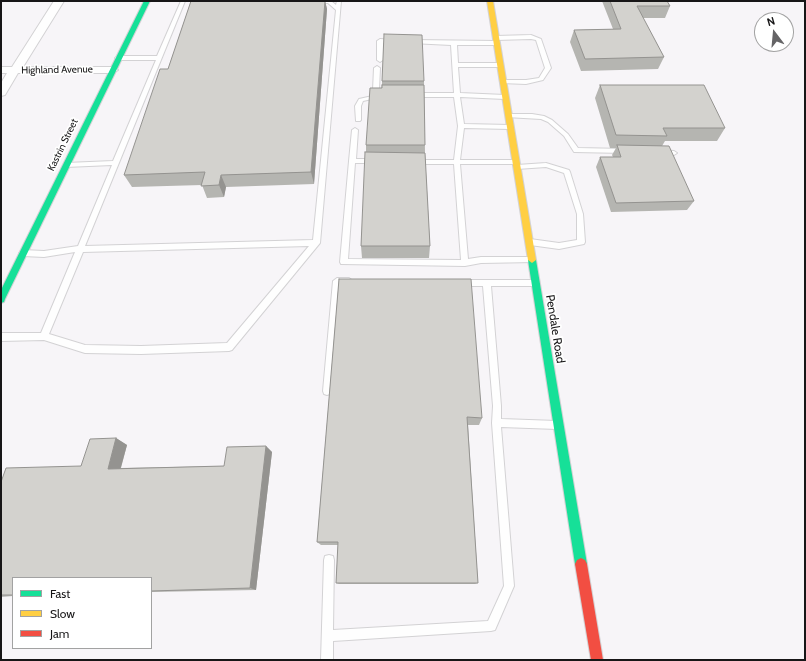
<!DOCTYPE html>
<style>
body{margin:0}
#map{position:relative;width:806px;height:661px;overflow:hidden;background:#f7f5f8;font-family:Cabin,sans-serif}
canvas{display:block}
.frame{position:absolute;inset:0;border:2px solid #171617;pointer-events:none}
.legend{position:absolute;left:12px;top:577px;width:140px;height:72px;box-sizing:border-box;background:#fff;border:1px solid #a2a2a2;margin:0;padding:5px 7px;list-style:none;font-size:12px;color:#171617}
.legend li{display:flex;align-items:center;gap:8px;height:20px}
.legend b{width:20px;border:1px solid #a2a2a2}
.north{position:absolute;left:754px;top:12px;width:40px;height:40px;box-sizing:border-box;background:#fff;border:1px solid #a2a2a2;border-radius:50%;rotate:344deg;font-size:11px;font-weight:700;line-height:16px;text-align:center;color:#171617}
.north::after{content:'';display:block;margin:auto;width:14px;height:18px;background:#656466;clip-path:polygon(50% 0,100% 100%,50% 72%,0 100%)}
</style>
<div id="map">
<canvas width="806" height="661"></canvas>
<div class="frame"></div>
<ul class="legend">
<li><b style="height:5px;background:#16e098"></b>Fast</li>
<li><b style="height:5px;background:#ffcf43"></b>Slow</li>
<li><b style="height:5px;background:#f24e42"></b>Jam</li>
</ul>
<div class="north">N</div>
</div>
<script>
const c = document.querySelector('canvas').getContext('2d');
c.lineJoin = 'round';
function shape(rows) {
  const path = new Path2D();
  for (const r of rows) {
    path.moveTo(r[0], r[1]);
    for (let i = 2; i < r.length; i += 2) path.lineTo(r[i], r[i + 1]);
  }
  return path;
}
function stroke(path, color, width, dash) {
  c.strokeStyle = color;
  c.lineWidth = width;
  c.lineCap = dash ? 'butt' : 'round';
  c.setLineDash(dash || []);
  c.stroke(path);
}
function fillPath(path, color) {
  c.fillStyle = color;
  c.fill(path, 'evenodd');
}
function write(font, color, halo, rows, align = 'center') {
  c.font = font + ' Cabin,sans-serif';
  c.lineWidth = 3.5;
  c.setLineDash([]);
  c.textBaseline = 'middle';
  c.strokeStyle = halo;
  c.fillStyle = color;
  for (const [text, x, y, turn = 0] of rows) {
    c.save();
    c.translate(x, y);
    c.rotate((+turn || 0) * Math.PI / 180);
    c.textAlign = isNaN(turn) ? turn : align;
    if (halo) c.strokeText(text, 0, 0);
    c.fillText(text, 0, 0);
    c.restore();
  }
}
const lane = shape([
 [181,1,185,1,85,246,313,240,336,10,328,3,315,3,313,2,331,1,336,5,337,1,341,1,320,243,232,350,229,351,141,354,85,353,44,340,1,341,1,333,41,333,75,252,44,257,23,256,19,253,23,250,44,251,78,246,112,165,66,167,63,165,66,163,113,161,156,60,118,60,115,58,118,56,157,56,181,1],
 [309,246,227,343,141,346,85,345,49,334,83,252,309,246],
 [531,35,541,39,551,68,543,80,526,84,501,83,500,82,503,80,526,80,539,78,545,68,536,40,531,39,496,40,493,38,496,36,531,35],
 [380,39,395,40,398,42,395,44,383,43,383,60,380,62,377,60,377,41,380,39],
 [413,40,497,41,500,43,497,45,457,45,458,63,500,63,503,65,500,67,458,67,460,93,505,95,508,97,505,99,460,97,464,124,510,125,513,127,510,129,464,128,460,160,516,160,519,162,516,164,460,164,468,259,481,257,532,257,536,260,535,262,481,263,465,266,341,264,340,262,349,161,352,130,355,128,358,130,356,159,375,159,378,161,375,163,355,163,348,259,461,260,454,164,415,164,412,162,415,160,454,160,458,126,454,97,414,97,411,95,414,93,454,93,451,45,411,43,410,42,413,40],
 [377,66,380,68,379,90,384,95,381,97,363,101,361,106,361,120,360,121,356,121,355,106,359,99,377,95,373,90,374,68,377,66],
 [508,114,532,114,544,116,552,120,568,134,578,148,625,149,628,151,625,153,574,152,564,136,548,122,541,119,506,117,506,115,508,114],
 [659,150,674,151,677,153,674,155,661,154,658,152,659,150],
 [546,163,569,170,570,172,583,214,585,242,584,244,559,249,530,245,526,242,530,239,559,243,577,240,577,214,564,173,546,167,517,169,514,167,517,165,546,163],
 [337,278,349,278,353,281,349,284,341,284,331,391,330,394,327,395,324,394,323,391,333,281,337,278],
 [461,280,535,280,539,283,535,286,491,286,501,406,501,419,557,421,560,422,561,425,560,428,557,429,501,427,514,586,495,630,491,631,333,641,333,660,321,660,324,560,325,556,329,555,333,556,334,560,333,630,488,621,504,586,492,423,493,406,483,286,461,286,457,283,461,280]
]);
const street = shape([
 [54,1,64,1,23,67,112,67,118,70,112,73,18,73,5,95,1,96,1,83,7,73,1,73,1,67,12,67,54,1]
]);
const fast = shape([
 [144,1,150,1,5,299,4,302,1,303,1,290,144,1],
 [532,257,536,260,587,564,585,568,581,570,577,568,575,564,528,260,532,257]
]);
const slow = shape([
 [487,1,493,1,536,260,532,263,528,260,487,1]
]);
const jam = shape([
 [581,558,585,560,587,564,603,660,591,660,575,564,577,560,581,558]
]);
const wall = shape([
 [191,1,325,1,327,9,314,184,226,187,224,197,207,198,202,185,132,187,124,175,168,69],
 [602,1,667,1,670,6,665,18,643,18,664,57,658,69,581,71,570,42,574,30,613,29],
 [382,81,424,81,425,153,430,246,429,258,362,258,361,246,366,152,366,145,382,85],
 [600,85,725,128,717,141,665,141,662,146,694,201,687,210,611,212,596,167,600,157,613,157,612,155,616,148,610,148,595,98],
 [339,279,482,418,479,425,468,425,478,583,475,584,339,584,336,583,338,545,321,545,317,542],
 [116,438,127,445,121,468,224,466,266,446,272,452,256,590,151,592,151,578,13,578,13,596,1,597,1,482,81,466]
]);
const shadedWall = shape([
 [325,1,327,9,314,184,311,172],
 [221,175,226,187,224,197,219,185],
 [116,438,127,445,119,474,108,469],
 [266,446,272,452,256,590,250,588]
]);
const building = shape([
 [191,1,325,1,311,172,221,175,219,185,201,186,205,172,124,175,160,69,168,69,191,1],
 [610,1,667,1,670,6,637,6,664,57,585,59,574,30,621,29,610,1],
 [384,34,422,35,424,81,382,81,384,34],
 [382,85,424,85,425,145,366,145,370,88,382,88,382,85],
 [600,85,704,85,725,128,663,128,667,136,616,135,600,85],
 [617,145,669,146,694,201,616,203,600,157,621,157,617,145],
 [365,152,425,153,430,246,361,246,365,152],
 [339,279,471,279,482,418,467,417,478,583,336,583,338,542,317,542,339,279],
 [116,438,108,469,224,466,227,447,266,446,250,588,151,591,151,578,13,578,13,595,1,595,1,482,6,468,81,466,90,439,116,438]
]);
const farStreetnames = [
 ["Highland Avenue",57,70,-1],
 ["Kastrin Street",63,145,-64]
];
const streetNames = [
 ["Pendale Road",555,329,81]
];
stroke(lane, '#d3d2d4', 2);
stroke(street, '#d3d2d4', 2);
stroke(fast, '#d3d2d4', 2);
stroke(slow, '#d3d2d4', 2);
stroke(jam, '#d3d2d4', 2);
fillPath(lane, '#fefefe');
fillPath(street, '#fefefe');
fillPath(fast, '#16e098');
fillPath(slow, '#ffcf43');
fillPath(jam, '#f24e42');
fillPath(wall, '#b5b5b1');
fillPath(shadedWall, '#949390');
fillPath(building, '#d3d2ce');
stroke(building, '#949390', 1);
write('10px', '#171617', '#fff', farStreetnames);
write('12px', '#171617', '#fff', streetNames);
</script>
